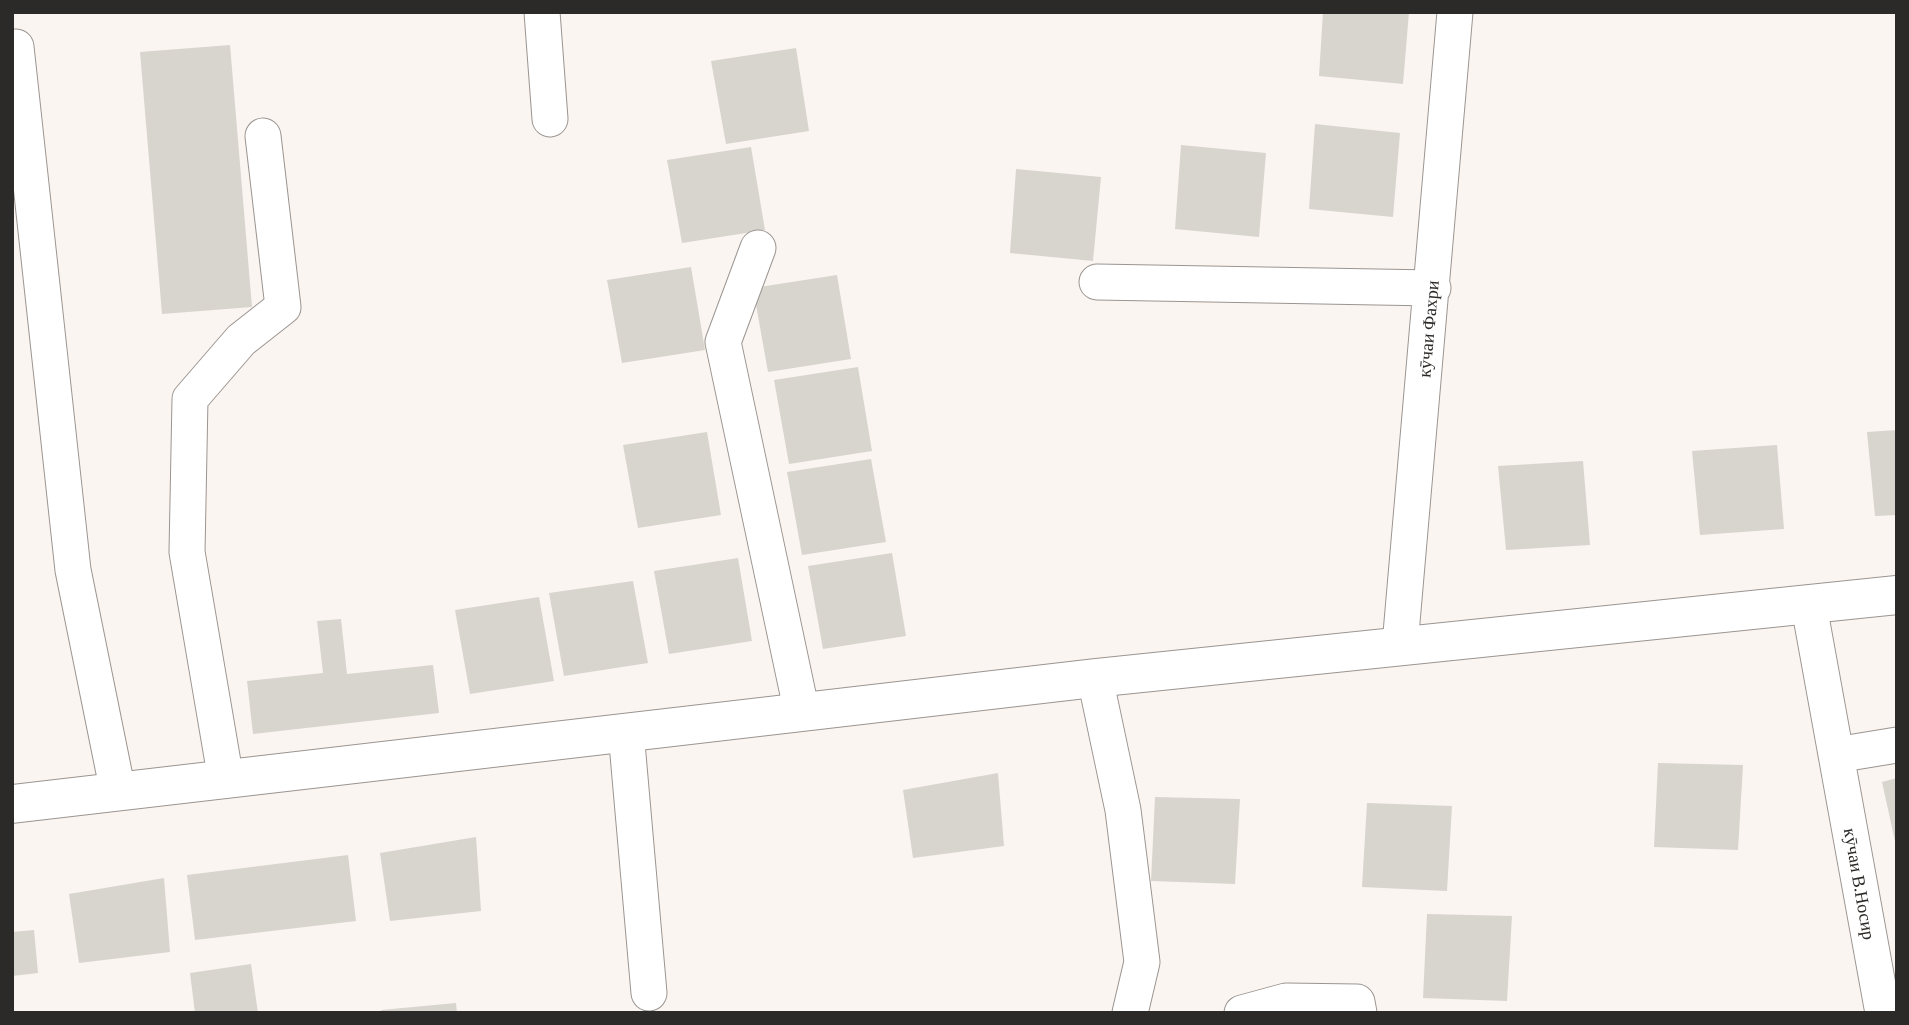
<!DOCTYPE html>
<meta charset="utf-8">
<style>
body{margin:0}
#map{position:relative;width:1909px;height:1025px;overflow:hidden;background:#fbf5f1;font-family:"Crimson Pro",serif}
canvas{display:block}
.frame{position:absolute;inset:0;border:14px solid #2c2a28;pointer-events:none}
</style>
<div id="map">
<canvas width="1909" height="1025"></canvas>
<div class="frame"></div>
</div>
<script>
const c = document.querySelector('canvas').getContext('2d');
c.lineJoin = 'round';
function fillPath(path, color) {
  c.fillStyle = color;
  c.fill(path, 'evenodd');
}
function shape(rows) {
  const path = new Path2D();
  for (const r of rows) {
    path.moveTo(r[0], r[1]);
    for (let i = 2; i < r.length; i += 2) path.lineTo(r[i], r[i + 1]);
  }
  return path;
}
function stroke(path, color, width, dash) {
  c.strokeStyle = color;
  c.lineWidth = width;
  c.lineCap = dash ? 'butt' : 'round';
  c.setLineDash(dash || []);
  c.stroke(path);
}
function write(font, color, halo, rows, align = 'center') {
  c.font = font + ' "Crimson Pro",serif';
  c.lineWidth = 5;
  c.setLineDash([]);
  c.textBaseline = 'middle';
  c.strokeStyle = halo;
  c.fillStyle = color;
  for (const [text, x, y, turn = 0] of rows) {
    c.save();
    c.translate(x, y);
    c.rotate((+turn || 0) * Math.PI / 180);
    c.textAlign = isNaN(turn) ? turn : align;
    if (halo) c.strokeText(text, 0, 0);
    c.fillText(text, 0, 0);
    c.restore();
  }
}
const building = shape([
 [1323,12,1409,12,1403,84,1319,76],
 [230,45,252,307,162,314,140,52],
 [796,48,809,131,726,144,711,61],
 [1315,124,1400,133,1393,217,1309,209],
 [1181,145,1266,153,1259,237,1175,229],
 [751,147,765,230,682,243,667,160],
 [1016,169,1101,177,1093,261,1010,253],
 [691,267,705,350,622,363,607,280],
 [837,275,851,359,768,372,753,288],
 [858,367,872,451,789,464,774,380],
 [1897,430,1897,515,1875,516,1867,432],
 [707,432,721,515,638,528,623,445],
 [1777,445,1784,529,1700,535,1692,451],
 [871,459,886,542,802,555,787,472],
 [1583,461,1590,545,1506,550,1498,466],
 [892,553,906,636,823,649,808,566],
 [738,558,752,641,669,654,654,571],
 [633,581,648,663,564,676,549,593],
 [539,597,554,681,470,694,455,610],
 [341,619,347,674,433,665,439,713,253,734,247,681,323,673,317,621],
 [1658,763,1743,765,1738,850,1654,847],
 [998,773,1004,846,913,858,903,790],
 [1897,778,1897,846,1896,846,1882,782],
 [1155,797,1240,799,1235,884,1151,881],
 [1367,803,1452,806,1447,891,1362,887],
 [476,837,481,911,390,921,380,853],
 [348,855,356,921,195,940,187,875],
 [164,878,170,952,79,963,69,894],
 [1427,914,1512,916,1507,1001,1423,998],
 [34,930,38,973,12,976,12,932],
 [251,964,258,1013,195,1013,190,973],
 [456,1003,457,1013,381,1013,381,1010]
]);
const minor = shape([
 [542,12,550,119],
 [16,47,73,570,118,792],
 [758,248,723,342,802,713],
 [1097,282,1433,288],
 [1809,606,1883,1013],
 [1400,645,1455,12],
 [1095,678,1123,810,1142,962,1130,1013],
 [626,732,649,993],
 [1836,755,1897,745],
 [226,780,187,552,190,399,241,340,283,307,263,136],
 [1242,1013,1286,1001,1357,1002,1359,1013]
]);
const major = shape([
 [12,804,1095,678,1897,595]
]);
const streetNames = [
 ["кӯчаи Фахри",1429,329,-85],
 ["кӯчаи В.Носир",1859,884,80]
];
fillPath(building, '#d8d4ce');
stroke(minor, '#9b9591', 37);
stroke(major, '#9b9591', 40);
stroke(minor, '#fff', 35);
stroke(major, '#fff', 38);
write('18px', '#2c2a28', '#fff', streetNames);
</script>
